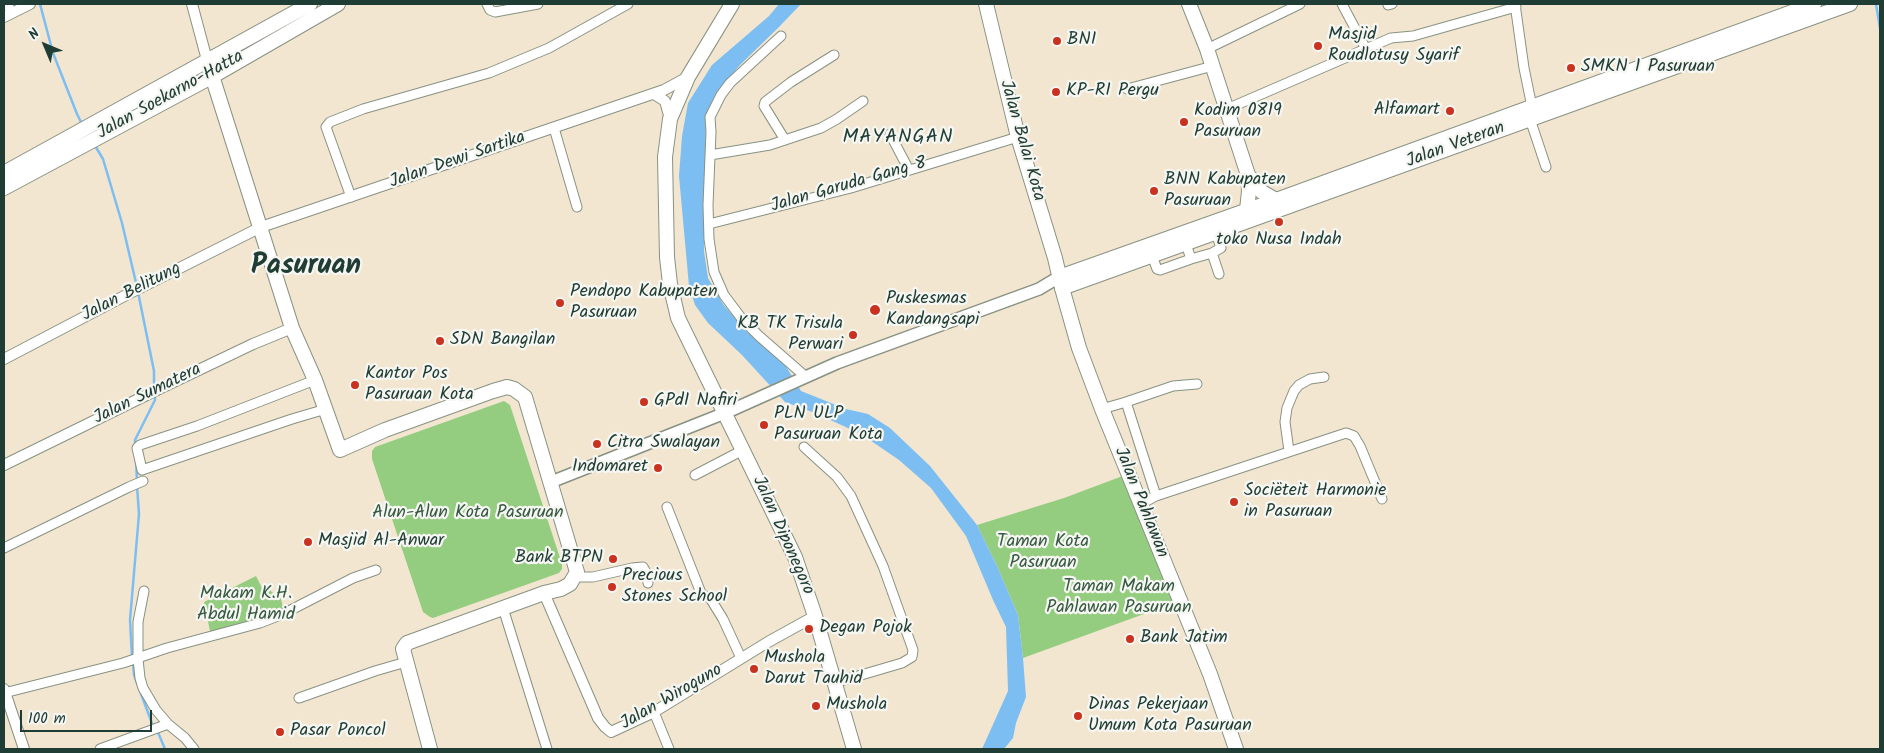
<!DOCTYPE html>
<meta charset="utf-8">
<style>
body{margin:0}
#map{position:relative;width:1884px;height:753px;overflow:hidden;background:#f2e6d0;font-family:Kalam,sans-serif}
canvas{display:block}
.frame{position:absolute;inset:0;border:5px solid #1f3d34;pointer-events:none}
.north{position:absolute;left:20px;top:20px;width:50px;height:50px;-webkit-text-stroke:4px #f6f6f2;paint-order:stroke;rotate:315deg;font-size:14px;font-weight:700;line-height:20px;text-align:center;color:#1f3d34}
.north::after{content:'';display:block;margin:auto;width:18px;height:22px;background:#1f3d34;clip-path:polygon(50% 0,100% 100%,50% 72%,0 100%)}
.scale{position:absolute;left:20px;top:710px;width:132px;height:22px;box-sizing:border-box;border:2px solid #1f3d34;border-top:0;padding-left:6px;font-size:15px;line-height:18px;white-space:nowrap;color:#1f3d34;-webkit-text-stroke:4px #f6f6f2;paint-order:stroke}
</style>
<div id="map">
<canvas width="1884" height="753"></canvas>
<div class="frame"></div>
<div class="north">N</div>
<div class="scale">100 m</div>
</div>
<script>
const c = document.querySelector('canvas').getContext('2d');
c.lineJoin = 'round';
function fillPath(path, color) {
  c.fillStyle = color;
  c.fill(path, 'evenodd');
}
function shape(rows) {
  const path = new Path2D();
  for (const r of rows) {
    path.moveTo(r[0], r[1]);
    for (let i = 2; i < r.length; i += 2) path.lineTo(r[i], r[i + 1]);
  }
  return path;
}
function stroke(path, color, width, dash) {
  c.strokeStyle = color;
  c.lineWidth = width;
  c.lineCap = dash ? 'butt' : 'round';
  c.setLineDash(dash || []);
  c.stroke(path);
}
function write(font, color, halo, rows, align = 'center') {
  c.font = font + ' Kalam,sans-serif';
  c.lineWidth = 4.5;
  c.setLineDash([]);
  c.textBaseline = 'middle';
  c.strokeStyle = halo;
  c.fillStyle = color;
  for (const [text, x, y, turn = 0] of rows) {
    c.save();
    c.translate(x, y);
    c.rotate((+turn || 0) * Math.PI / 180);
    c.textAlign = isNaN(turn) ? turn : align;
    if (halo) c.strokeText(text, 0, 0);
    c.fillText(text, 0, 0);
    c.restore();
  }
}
const green = shape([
 [504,401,510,405,562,564,562,569,559,573,433,618,430,617,423,612,372,459,372,451,375,447],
 [1128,474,1177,602,1023,658,1018,615,997,566,977,525,1064,498],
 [256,576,264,592,269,589,274,594,279,593,285,613,211,636,204,602]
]);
const water = shape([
 [779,4,801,4,779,27,740,65,715,95,706,115,704,251,708,278,723,304,747,332,784,363,801,391,846,409,868,414,890,428,930,466,977,525,997,566,1018,615,1023,658,1026,697,1016,723,1013,738,1004,749,982,749,1008,691,1006,627,993,600,966,536,931,488,899,460,861,434,815,413,785,402,742,355,708,323,695,305,689,286,679,176,682,136,688,103,712,65,769,16]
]);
const stream = shape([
 [40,4,53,53,77,114,82,124],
 [1876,4,1880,28],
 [94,144,103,159,122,223,137,287],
 [138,292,154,371,154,387],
 [135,445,135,440,155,400,155,395],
 [136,461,137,480],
 [132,657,130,620,139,514,137,486],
 [133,663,134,675,153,726],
 [157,730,165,749]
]);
const minor = shape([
 [8,4,11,13],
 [487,4,490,10,495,12,538,4],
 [1342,4,1366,49],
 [1515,4,1524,68,1532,107],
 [1388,5,1392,4],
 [781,36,730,83,721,95,710,117,711,132,708,205,709,239,714,272,724,295,742,319,759,336,806,377],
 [1207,49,1300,4],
 [1127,89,1213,66],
 [1227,109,1391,38,1413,36,1516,7],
 [1530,119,1546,167],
 [554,128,577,207],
 [890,134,909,170],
 [785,140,764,106,765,102,791,82,834,55],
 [710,155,770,145,821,128,837,119,863,101],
 [351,197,326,127,330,122,363,109,489,73,549,48,628,4],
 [709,224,851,188,1018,137],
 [1216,233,1221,248,1212,253,1219,274],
 [1151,253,1157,269,1160,270,1191,259,1186,244],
 [1191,259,1212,253],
 [315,380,197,426,140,445,137,448,142,470,292,419,326,409],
 [1126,402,1173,386,1197,384],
 [1102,409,1126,402,1156,496],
 [804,447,837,477,851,496,883,566,913,650,912,657,902,663,834,683],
 [1289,451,1285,422,1287,408,1294,391,1299,385,1310,379,1324,377],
 [695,475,743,450],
 [1141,504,1156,496,1346,433,1354,436,1360,446,1382,499],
 [667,507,701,593,703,595,710,598,723,619,741,658],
 [4,548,129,487,143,481],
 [576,577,593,577,632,568,643,567,647,574,648,583],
 [144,591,138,622,138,659,140,678,143,688,156,710,168,724,185,738,194,749],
 [503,608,547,749],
 [4,693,123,663,167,648,260,623,283,614,353,578,376,570],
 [299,698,375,671,406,662],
 [654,712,669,749],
 [100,749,168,724]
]);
const tertiary = shape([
 [192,4,207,60],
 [4,17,30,4],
 [654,94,665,101,670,119],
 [4,359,130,293,261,227,664,90,688,77],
 [4,465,163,387,253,344,292,328],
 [544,593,598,718,605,727,611,732,654,712,768,642,815,616],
 [4,689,24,749]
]);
const secondary = shape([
 [551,482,725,413,837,363,1039,289,1059,277]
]);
const primary = shape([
 [732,4,688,77,670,119,665,157,667,257,670,284,678,318,795,557,815,616,854,749],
 [1189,4,1207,49,1248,175,1249,191,1247,210],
 [207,60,292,328,315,380,340,450,385,430,493,391,507,387,514,389,525,397,577,572,570,584,561,589,544,593,407,643,403,649,430,749],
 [1248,175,1262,192,1276,200],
 [1062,288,1079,348,1102,409,1210,674,1236,749]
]);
const trunk = shape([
 [986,4,1018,137,1055,258,1062,288,1850,4],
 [4,173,310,4],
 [4,188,213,76,338,4],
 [1059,277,1276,200,1814,4]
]);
const markers = [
 [1057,41,5,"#c8321e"],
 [1318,46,5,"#c8321e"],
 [1571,68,5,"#c8321e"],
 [1056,92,5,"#c8321e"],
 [1450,111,5,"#c8321e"],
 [1184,122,5,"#c8321e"],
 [1154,191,5,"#c8321e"],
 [1279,222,5,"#c8321e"],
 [560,303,5,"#c8321e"],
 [875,310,6,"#c8321e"],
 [853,335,5,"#c8321e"],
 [440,341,5,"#c8321e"],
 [355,385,5,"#c8321e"],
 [644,402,5,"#c8321e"],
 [764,425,5,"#c8321e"],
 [597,444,5,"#c8321e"],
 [658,468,5,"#c8321e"],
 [1234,502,5,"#c8321e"],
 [308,542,5,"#c8321e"],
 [613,559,5,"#c8321e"],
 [612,587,5,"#c8321e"],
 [809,629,5,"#c8321e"],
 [1130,639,5,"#c8321e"],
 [754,669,5,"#c8321e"],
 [816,706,5,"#c8321e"],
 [1078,716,5,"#c8321e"],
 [280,732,5,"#c8321e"]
];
const poiNames = [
 ["Masjid",1328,36],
 ["Roudlotusy Syarif",1328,57],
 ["BNI",1067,41],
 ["SMKN 1 Pasuruan",1581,68],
 ["KP-RI Pergu",1066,92],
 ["Alfamart",1440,111,"right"],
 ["Kodim 0819",1194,112],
 ["Pasuruan",1194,133],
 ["BNN Kabupaten",1164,181],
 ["Pasuruan",1164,202],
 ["toko Nusa Indah",1279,241,"center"],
 ["Pendopo Kabupaten",570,293],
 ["Pasuruan",570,314],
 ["Puskesmas",886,300],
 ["Kandangsapi",886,321],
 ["KB TK Trisula",843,325,"right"],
 ["Perwari",843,346,"right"],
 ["SDN Bangilan",450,341],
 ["Kantor Pos",365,375],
 ["Pasuruan Kota",365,396],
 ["GPdI Nafiri",654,402],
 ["PLN ULP",774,415],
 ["Pasuruan Kota",774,436],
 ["Citra Swalayan",607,444],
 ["Indomaret",648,468,"right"],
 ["Sociëteit Harmonie",1244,492],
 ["in Pasuruan",1244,513],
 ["Masjid Al-Anwar",318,542],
 ["Bank BTPN",603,559,"right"],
 ["Precious",622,577],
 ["Stones School",622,598],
 ["Degan Pojok",819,629],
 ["Bank Jatim",1140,639],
 ["Mushola",764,659],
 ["Darut Tauhid",764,680],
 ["Mushola",826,706],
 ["Dinas Pekerjaan",1088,706],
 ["Umum Kota Pasuruan",1088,727],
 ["Pasar Poncol",290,732]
];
const streetNames = [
 ["Jalan Soekarno-Hatta",171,96,-29],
 ["Jalan Balai Kota",1021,141,74],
 ["Jalan Veteran",1456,146,-20],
 ["Jalan Dewi Sartika",458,161,-19],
 ["Jalan Garuda Gang 8",849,186,-16],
 ["Jalan Belitung",132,293,-27],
 ["Jalan Sumatera",148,395,-26],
 ["Jalan Pahlawan",1140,503,68],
 ["Jalan Diponegoro",782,536,66],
 ["Jalan Wiroguno",672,698,-30]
];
const parkNames = [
 ["Alun-Alun Kota Pasuruan",468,514],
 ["Taman Kota",1043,543],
 ["Pasuruan",1043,564],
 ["Taman Makam",1119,588],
 ["Pahlawan Pasuruan",1119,609],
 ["Makam K.H.",246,595],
 ["Abdul Hamid",246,616]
];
const quarterNames = [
 ["MAYANGAN",898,139]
];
const townNames = [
 ["Pasuruan",306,268]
];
fillPath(green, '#95cd80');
fillPath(water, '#7dbef2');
stroke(stream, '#7dbef2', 2.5);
stroke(minor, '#889282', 11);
stroke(tertiary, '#889282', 12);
stroke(secondary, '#889282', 14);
stroke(primary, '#889282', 16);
stroke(trunk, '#889282', 16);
stroke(minor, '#fff', 9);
stroke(tertiary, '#fff', 10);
stroke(secondary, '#fff', 11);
stroke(primary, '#fff', 14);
stroke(trunk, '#fff', 14);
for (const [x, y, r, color] of markers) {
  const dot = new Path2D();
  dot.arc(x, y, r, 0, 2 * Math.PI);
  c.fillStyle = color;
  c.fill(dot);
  stroke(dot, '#f6f6f2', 2);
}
write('18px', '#1f3d34', '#f6f6f2', poiNames, 'left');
write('18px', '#1f3d34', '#f6f6f2', streetNames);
write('18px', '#375a43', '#f6f6f2', parkNames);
c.letterSpacing = '1px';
write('20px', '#1f3d34', '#f6f6f2', quarterNames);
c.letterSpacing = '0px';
write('bold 28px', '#1f3d34', '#f6f6f2', townNames);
</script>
